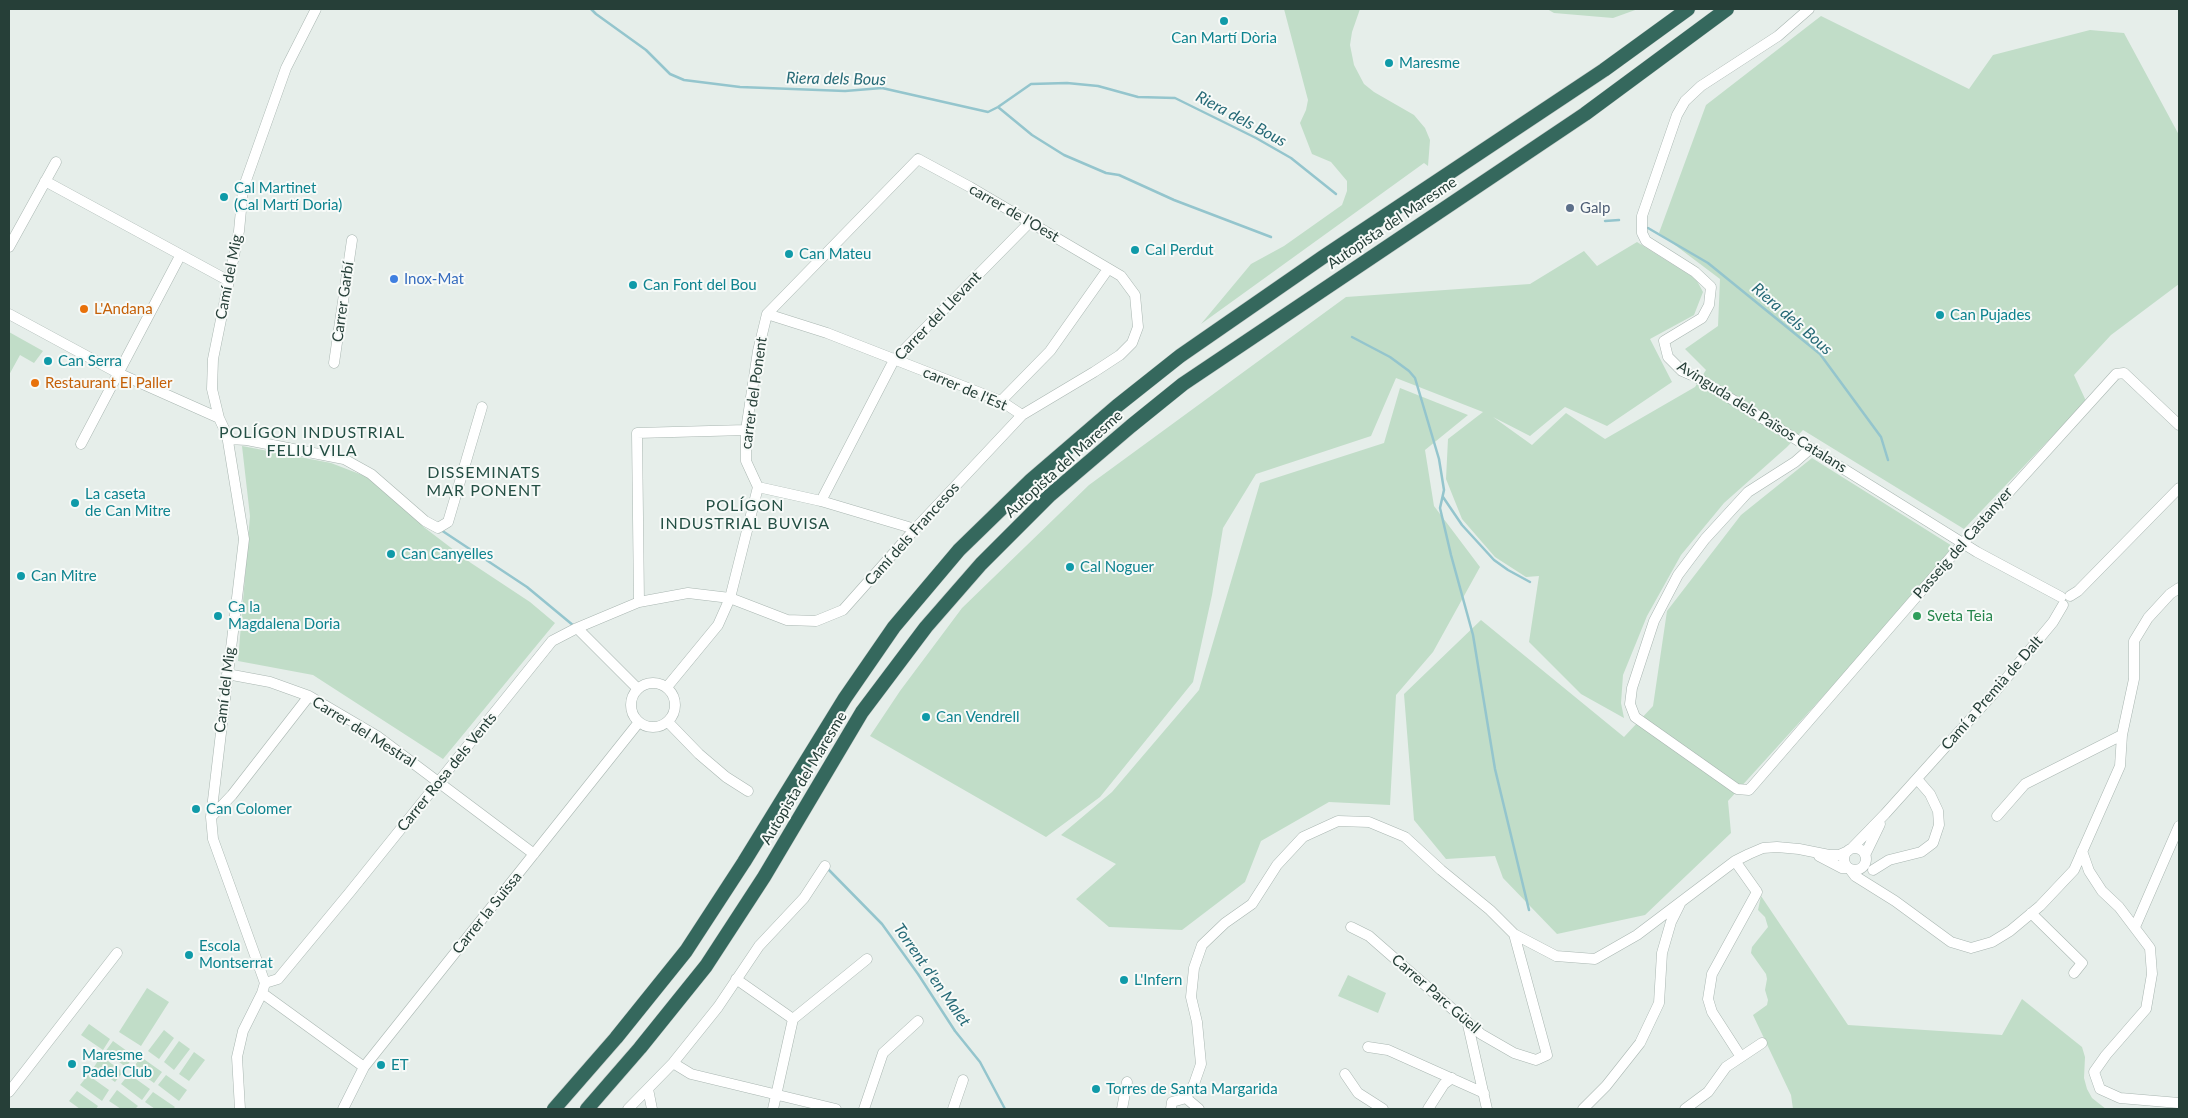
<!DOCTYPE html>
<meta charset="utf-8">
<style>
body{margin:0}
#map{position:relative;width:2188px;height:1118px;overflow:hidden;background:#e6eeea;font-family:Lato,sans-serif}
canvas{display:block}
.frame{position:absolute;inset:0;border:10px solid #263f38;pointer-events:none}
</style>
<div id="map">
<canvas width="2188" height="1118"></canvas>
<div class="frame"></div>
</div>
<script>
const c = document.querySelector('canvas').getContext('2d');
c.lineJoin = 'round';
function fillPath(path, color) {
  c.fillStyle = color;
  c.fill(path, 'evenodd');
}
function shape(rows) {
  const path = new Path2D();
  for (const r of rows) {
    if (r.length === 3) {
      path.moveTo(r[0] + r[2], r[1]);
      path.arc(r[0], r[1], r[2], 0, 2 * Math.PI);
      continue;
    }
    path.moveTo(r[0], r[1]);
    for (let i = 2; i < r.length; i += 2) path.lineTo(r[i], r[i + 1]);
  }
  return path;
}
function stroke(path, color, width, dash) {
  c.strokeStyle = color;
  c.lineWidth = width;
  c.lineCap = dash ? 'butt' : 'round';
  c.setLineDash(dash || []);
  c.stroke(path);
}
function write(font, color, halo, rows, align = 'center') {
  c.font = font + ' Lato,sans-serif';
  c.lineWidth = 4;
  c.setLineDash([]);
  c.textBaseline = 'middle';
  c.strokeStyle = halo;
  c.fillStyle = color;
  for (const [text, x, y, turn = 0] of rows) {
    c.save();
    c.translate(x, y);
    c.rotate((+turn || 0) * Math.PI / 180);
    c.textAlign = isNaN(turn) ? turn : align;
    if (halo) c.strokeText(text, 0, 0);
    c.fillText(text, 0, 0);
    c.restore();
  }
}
const green = shape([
 [1284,9,1360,9,1352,32,1350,45,1354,65,1364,84,1374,92,1414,115,1425,128,1430,140,1428,166,1424,163,1201,324,1251,264,1284,246,1342,205,1347,191,1347,181,1331,162,1312,154,1300,123,1306,110,1308,100],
 [1547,9,1638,9,1613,18,1554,13],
 [1821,16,1969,89,1993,55,2090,30,2124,33,2179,135,2179,284,2111,335,2074,375,2086,401,1964,529,1803,430,1787,447,1724,503,1681,555,1647,616,1623,675,1621,703,1624,718,1581,694,1529,642,1539,576,1526,577,1495,557,1462,519,1446,479,1448,439,1483,412,1396,378,1371,436,1256,474,1223,528,1212,595,1193,682,1100,797,1046,837,870,736,900,691,962,608,1089,485,1346,297,1530,284,1584,251,1597,266,1637,242,1696,279,1703,292,1694,315,1650,339,1672,382,1607,426,1565,407,1530,436,1493,417,1532,445,1566,413,1605,439,1695,387,1706,370,1685,349,1718,326,1720,279,1659,233,1706,105],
 [9,332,43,351,34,363,20,355,9,375],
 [1400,388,1468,415,1425,450,1434,506,1480,567,1433,652,1396,695,1390,805,1329,802,1261,841,1245,882,1182,930,1109,927,1076,899,1116,864,1061,835,1112,792,1199,690,1260,483,1384,443],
 [242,446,331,463,370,478,425,528,471,563,530,602,555,623,443,759,313,675,238,661,250,516],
 [1812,458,1957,549,1728,801,1731,833,1645,915,1557,934,1503,878,1495,856,1446,859,1414,820,1404,694,1481,620,1624,737,1653,706,1667,611,1741,515],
 [1761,896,1848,1025,2002,1035,2022,999,2082,1047,2085,1057,2084,1078,2087,1089,2092,1098,2106,1109,1793,1109,1791,1095,1753,1015,1767,1005,1768,1000,1765,990,1767,979,1766,974,1751,953,1752,947,1768,927,1765,917,1758,910],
 [1348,975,1386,993,1378,1013,1338,996],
 [147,988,169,1002,141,1046,119,1032],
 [89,1024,110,1039,103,1050,81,1035],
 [164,1030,174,1038,159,1059,148,1051],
 [113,1041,134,1056,126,1067,105,1052],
 [179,1041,190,1049,174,1070,164,1062],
 [194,1052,205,1060,189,1081,179,1074],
 [101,1056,123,1072,115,1082,94,1067],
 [141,1057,162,1072,154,1083,133,1068],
 [129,1074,150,1089,142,1100,121,1084],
 [88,1075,109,1090,102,1101,80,1085],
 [166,1075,187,1090,179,1101,158,1085],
 [117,1090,138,1106,135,1109,121,1109,109,1101],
 [77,1091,98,1106,96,1109,80,1109,69,1101],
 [153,1092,175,1107,173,1109,155,1109,145,1102]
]);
const stream = shape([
 [591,9,596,14,646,50,670,74,684,80,740,87,845,91,882,88,988,112,998,107,1031,84,1067,83,1098,86,1138,97,1175,98,1256,138,1291,158,1336,194],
 [998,107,1032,135,1064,155,1106,173,1119,175,1174,200,1271,237],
 [1605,221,1619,220],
 [1648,228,1708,263,1820,354,1881,437,1888,460],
 [1352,337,1390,357,1409,371,1415,378,1439,459,1444,490,1440,508,1451,555,1473,635,1495,769,1529,910],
 [1443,497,1462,525,1494,560,1508,570,1530,582],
 [441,530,527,587,574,626],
 [827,868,882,924,918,974,955,1031,980,1062,1005,1109]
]);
const minor = shape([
 [1809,9,1778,36,1701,86,1685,101,1677,115,1642,216,1642,233,1646,241,1695,272,1711,287,1709,305,1702,318,1664,341,1668,357,1682,371,1696,377,1977,552,2061,597],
 [45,181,229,281],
 [9,247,56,162],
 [9,314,118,373,219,418],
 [767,314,827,333,1001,401,1022,415],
 [334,363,352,240],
 [1001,401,1050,351,1108,269],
 [228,439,247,440,344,459,371,474,425,521,438,528,448,522,482,407],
 [81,444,180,256],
 [1811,448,1795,462,1748,492,1705,539,1678,575,1654,621,1632,688,1630,704,1635,717,1737,789,1749,790,1963,543,2116,374,2124,373,2179,425],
 [758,487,746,461,746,430,758,351,767,314],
 [758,487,821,501,915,529],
 [821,501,894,360,1030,222],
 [2070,596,2078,591,2179,488],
 [639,602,637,433,746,430],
 [577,628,639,602,688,593,730,598,787,620,816,621,843,610,915,529,1022,415,1094,372,1120,355,1132,343,1138,327,1135,295,1121,276,970,187,918,159,767,314],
 [227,674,270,682,309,696,377,736,534,854],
 [653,705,22],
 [667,687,718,625,730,598,758,487],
 [668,722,699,754,726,777,748,791],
 [1997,816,2025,784,2122,735],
 [211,817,232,795,309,696],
 [1855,859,11],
 [1851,849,1885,814,1994,693,2053,622,2063,605],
 [2082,851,2089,871,2102,891,2119,907,2150,948,2152,974,2146,1009,2106,1055,2094,1072,2100,1089,2120,1098,2179,1103],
 [1865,855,1880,824],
 [1819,856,1842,868,1848,868],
 [1735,861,1757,892,1712,974,1708,999,1712,1012,1741,1057],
 [1849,868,1855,876,1895,901,1951,942,1971,948,1992,942,2010,931,2040,906,2074,870,2120,766,2122,735,2134,679,2134,641,2148,618,2170,594,2179,588],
 [1873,870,1889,860,1921,852,1933,843,1939,825,1938,811,1930,794,1917,779],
 [2031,913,2082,963,2074,973],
 [1351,927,1369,936,1481,1034,1514,1053,1536,1060,1547,1055,1514,934],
 [2135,927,2179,826],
 [736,979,793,1019],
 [265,983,278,979,350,892,552,641,577,628,638,689],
 [262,993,364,1067],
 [1468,1025,1487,1109],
 [1368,1047,1388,1050,1484,1093],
 [673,1063,691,1074,836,1109],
 [1345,1074,1358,1093,1383,1109],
 [648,1089,652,1109],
 [9,1092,117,953],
 [1186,1098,1194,1084,1201,1064,1197,1022,1191,997,1194,968,1202,945,1225,923,1252,904,1277,865,1303,837,1338,821,1369,822,1405,837,1441,870,1490,910,1514,934,1556,956,1595,959,1637,935,1735,861,1749,854,1763,848,1777,847,1799,849,1829,855,1839,855,1848,851],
 [240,1109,237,1057,243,1031,262,993,265,983,213,839,211,817,244,539,227,435,219,418,212,389,213,359,239,231,243,189,286,68,316,9],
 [343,1109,364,1067,639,722],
 [628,1109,673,1063,718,1007,759,946,804,898,825,866],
 [773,1109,793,1019,867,959],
 [864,1109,883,1053,918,1021],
 [953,1109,963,1080],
 [1122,1109,1127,1082],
 [1171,1109,1172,1102,1186,1098,1199,1109],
 [1428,1109,1444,1084,1452,1078],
 [1583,1109,1606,1086,1640,1043,1659,1003,1662,953,1671,922,1680,904],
 [1685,1109,1708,1092,1726,1067,1762,1043]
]);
const highway = shape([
 [554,1109,616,1038,686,951,744,862,845,698,894,627,959,550,1031,480,1117,406,1180,356,1323,257,1604,70,1688,9],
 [587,1109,640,1048,706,966,764,877,862,712,926,627,981,564,1049,496,1131,426,1183,384,1585,114,1727,9]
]);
const markers = [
 [1224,21,5,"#0f9aa8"],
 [1389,63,5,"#0f9aa8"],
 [224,197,5,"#0f9aa8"],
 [1570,208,5,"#5c6f8a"],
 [1135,250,5,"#0f9aa8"],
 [789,254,5,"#0f9aa8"],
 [394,279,5,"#3f7fe0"],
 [633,285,5,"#0f9aa8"],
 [84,309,5,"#e8710a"],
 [1940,315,5,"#0f9aa8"],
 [48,361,5,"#0f9aa8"],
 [35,383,5,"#e8710a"],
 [75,503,5,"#0f9aa8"],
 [391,554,5,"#0f9aa8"],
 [1070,567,5,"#0f9aa8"],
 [21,576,5,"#0f9aa8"],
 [218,616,5,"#0f9aa8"],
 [1917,616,5,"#2e9e5b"],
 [926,717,5,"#0f9aa8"],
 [196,809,5,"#0f9aa8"],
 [189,955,5,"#0f9aa8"],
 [1124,980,5,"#0f9aa8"],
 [72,1064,5,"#0f9aa8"],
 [381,1065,5,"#0f9aa8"],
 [1096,1089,5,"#0f9aa8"]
];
const cultureNames = [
 ["Can Martí Dòria",1224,38,"center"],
 ["Maresme",1399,63],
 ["Cal Martinet",234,188],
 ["(Cal Martí Doria)",234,205],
 ["Cal Perdut",1145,250],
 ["Can Mateu",799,254],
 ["Can Font del Bou",643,285],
 ["Can Pujades",1950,315],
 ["Can Serra",58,361],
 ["La caseta",85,494],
 ["de Can Mitre",85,511],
 ["Can Canyelles",401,554],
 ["Cal Noguer",1080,567],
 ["Can Mitre",31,576],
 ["Ca la",228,607],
 ["Magdalena Doria",228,624],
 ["Can Vendrell",936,717],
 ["Can Colomer",206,809],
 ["Escola",199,946],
 ["Montserrat",199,963],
 ["L'Infern",1134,980],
 ["Maresme",82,1055],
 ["Padel Club",82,1072],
 ["ET",391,1065],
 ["Torres de Santa Margarida",1106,1089]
];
const serviceNames = [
 ["Galp",1580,208]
];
const streetNames = [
 ["carrer de l'Oest",1014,213,30],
 ["Autopista del Maresme",1392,223,-34],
 ["Camí del Mig",229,277,-79],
 ["Carrer Garbí",343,302,-82],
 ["Carrer del Llevant",938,316,-46],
 ["carrer de l'Est",965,389,23],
 ["carrer del Ponent",754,393,-82],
 ["Avinguda dels Països Catalans",1762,417,32],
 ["Autopista del Maresme",1064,464,-42],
 ["Camí dels Francesos",912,534,-48],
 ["Passeig del Castanyer",1963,543,-49],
 ["Camí del Mig",225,690,-83],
 ["Camí a Premià de Dalt",1992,693,-49],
 ["Carrer del Mestral",364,732,32],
 ["Carrer Rosa dels Vents",447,772,-51],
 ["Autopista del Maresme",804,778,-59],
 ["Carrer la Suïssa",487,913,-51],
 ["Carrer Parc Güell",1436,994,41]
];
const shopNames = [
 ["Inox-Mat",404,279]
];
const foodNames = [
 ["L'Andana",94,309],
 ["Restaurant El Paller",45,383]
];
const leisureNames = [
 ["Sveta Teia",1927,616]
];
const waterNames = [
 ["Riera dels Bous",836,79,1],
 ["Riera dels Bous",1241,119,28],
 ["Riera dels Bous",1792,319,41],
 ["Torrent d'en Malet",932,975,55]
];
const neighbourhoodNames = [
 ["POLÍGON INDUSTRIAL",312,433],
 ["FELIU VILA",312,451],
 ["DISSEMINATS",484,473],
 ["MAR PONENT",484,491],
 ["POLÍGON",745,506],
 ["INDUSTRIAL BUVISA",745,524]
];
fillPath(green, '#c1ddc8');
stroke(stream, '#94c5cd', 2.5);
stroke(minor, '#a9b6b1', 11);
stroke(highway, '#c2c9c7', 15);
stroke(minor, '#fff', 10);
stroke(highway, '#35685d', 14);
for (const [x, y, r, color] of markers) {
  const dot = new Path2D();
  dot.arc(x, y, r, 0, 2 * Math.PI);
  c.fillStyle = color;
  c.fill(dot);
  stroke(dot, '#f7faf8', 2);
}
write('15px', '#0d838f', '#f7faf8', cultureNames, 'left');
write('15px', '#4e5e75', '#f7faf8', serviceNames, 'left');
write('15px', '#263f38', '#f7faf8', streetNames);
write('15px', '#366cbe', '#f7faf8', shopNames, 'left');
write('15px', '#c56008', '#f7faf8', foodNames, 'left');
write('15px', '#27864d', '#f7faf8', leisureNames, 'left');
write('italic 16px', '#256976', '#f7faf8', waterNames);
c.letterSpacing = '1px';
write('16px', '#244f44', '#f7faf8', neighbourhoodNames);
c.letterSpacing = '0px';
</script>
